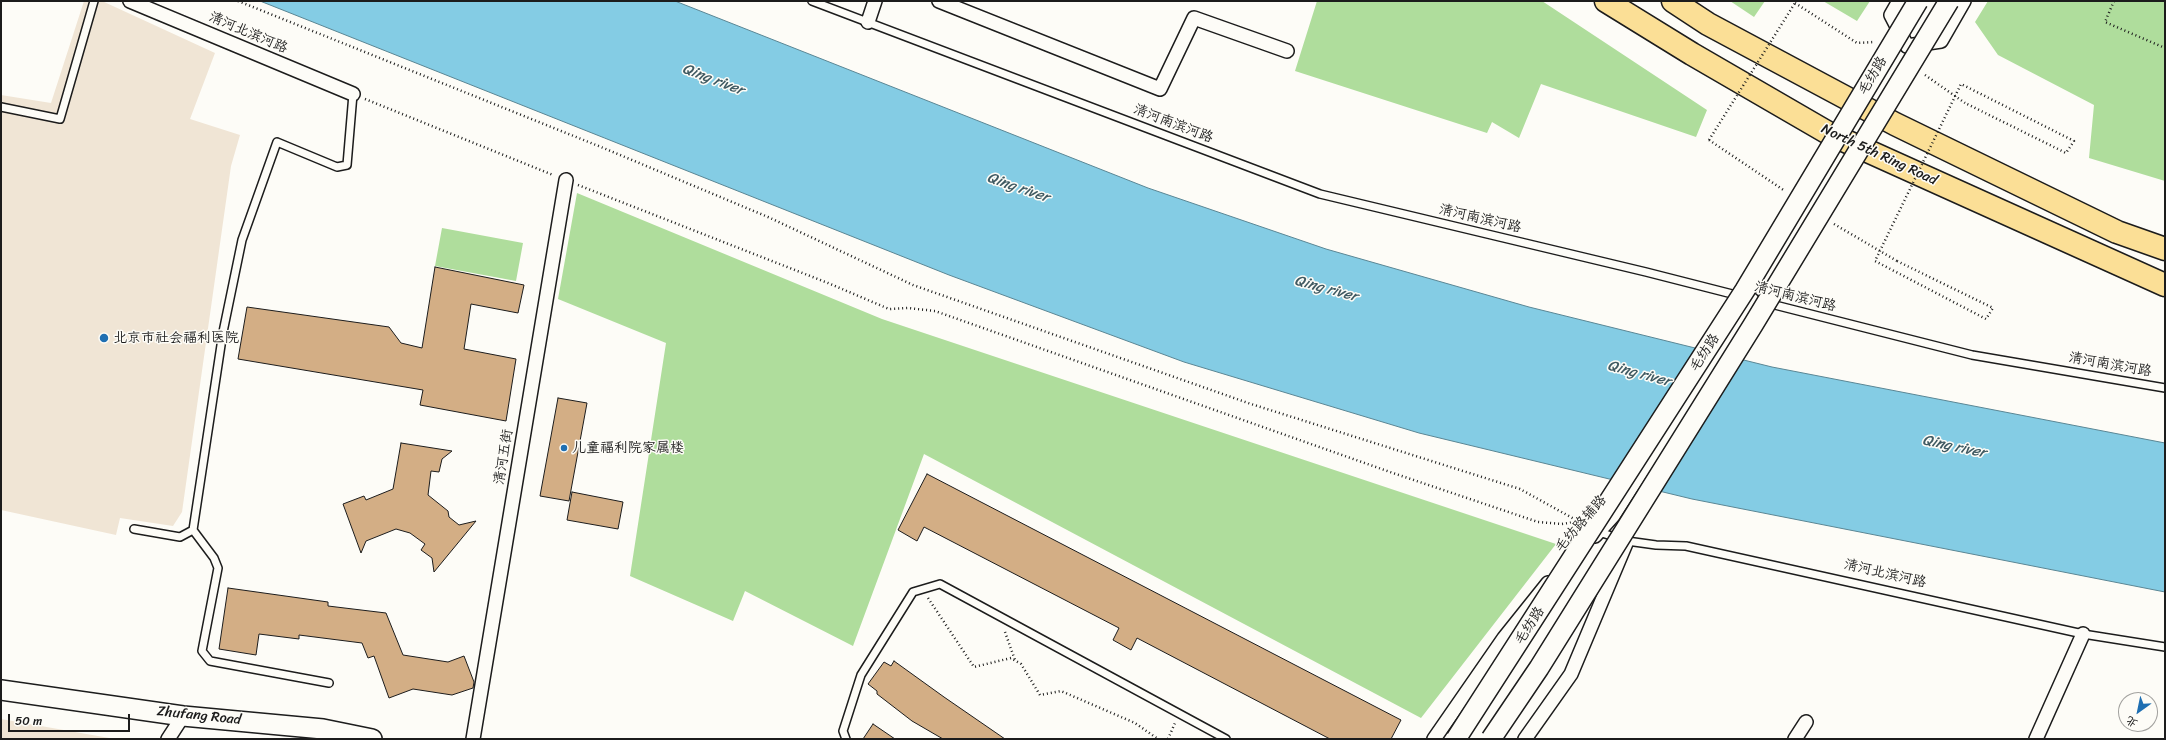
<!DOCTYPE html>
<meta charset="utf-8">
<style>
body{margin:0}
#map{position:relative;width:2166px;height:740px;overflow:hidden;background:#fdfcf7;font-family:Sriracha,"LXGW WenKai TC",sans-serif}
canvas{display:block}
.frame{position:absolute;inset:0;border:2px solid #1c1c1c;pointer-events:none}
.north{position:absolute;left:2118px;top:692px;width:40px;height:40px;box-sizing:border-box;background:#fdfcf7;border:1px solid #a3a29f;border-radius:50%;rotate:213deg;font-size:11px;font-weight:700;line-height:16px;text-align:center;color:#1c1c1c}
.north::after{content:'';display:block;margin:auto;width:14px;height:18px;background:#1f6fb2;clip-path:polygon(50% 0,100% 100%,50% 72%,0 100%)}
.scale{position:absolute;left:8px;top:714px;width:122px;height:18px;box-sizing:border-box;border:2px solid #1c1c1c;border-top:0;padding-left:5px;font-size:12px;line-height:14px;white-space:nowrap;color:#1c1c1c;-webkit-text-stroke:3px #fdfcf7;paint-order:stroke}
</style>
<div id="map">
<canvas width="2166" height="740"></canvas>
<div class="frame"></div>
<div class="north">北</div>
<div class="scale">50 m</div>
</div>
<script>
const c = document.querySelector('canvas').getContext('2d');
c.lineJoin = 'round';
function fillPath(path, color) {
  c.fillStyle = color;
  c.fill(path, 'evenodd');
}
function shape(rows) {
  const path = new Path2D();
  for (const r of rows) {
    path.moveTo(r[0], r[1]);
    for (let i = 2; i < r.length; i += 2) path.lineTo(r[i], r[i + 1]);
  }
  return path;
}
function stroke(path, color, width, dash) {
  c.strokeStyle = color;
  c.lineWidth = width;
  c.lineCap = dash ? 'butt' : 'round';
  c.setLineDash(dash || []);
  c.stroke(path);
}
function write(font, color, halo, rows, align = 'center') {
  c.font = font + ' Sriracha,"LXGW WenKai TC",sans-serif';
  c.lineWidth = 3;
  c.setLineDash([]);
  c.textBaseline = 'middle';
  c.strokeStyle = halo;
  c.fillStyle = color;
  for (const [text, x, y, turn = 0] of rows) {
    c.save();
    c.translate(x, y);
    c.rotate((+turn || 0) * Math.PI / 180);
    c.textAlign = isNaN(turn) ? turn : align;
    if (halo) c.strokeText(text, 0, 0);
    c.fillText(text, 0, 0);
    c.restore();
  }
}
const built = shape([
 [84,1,102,1,215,53,190,119,240,135,231,166,182,512,173,526,120,518,116,535,1,510,1,95,51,103],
 [1,719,115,739,1,739]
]);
const green = shape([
 [1317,1,1542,1,1707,110,1696,137,1541,84,1519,138,1492,122,1487,133,1295,71],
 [1730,1,1765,1,1754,17],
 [1823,1,1870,1,1857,21],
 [1988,1,2165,1,2165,181,2089,158,2094,105,1998,55,1975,22],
 [577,193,882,319,1556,544,1421,718,924,454,853,646,745,591,733,621,630,576,666,343,558,299],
 [442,228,523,243,516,281,435,266]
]);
const water = shape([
 [260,1,675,1,1148,188,1326,249,1529,307,1772,367,2165,443,2165,592,1692,499,1419,433,1184,362,949,275,260,1]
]);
const building = shape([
 [435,267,524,285,518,313,471,304,464,349,516,359,506,421,420,405,423,390,238,359,247,307,389,327,401,343,422,348,435,267],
 [558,398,587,403,569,501,540,496,558,398],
 [401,443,452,451,442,459,439,472,431,471,428,495,448,511,449,517,459,525,476,521,434,572,432,558,421,550,425,544,410,533,396,529,366,541,361,553,343,504,364,496,366,500,393,489,401,443],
 [927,474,1401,720,1391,739,1330,739,1137,638,1131,650,1113,640,1119,628,924,527,917,541,898,530,927,474],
 [572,492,623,502,618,529,567,520,572,492],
 [228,588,328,602,328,606,386,613,403,655,448,662,464,656,474,682,473,688,452,695,413,689,389,698,374,656,368,658,362,643,299,635,299,639,259,634,256,655,219,649,228,588],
 [894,661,944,697,1005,739,943,739,912,721,877,694,877,691,868,684,884,662,891,666,894,661],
 [873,724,895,739,863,739,873,724]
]);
const path = shape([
 [238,1,601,147,768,217,913,285,1251,404,1520,489,1576,520],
 [2114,1,2105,22,2165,48],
 [1795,3,1857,43,1874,42],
 [1925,75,1965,103],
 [365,99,553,175],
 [1709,140,1785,191],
 [578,185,828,283,889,309,908,308,935,311,1390,472,1538,522,1562,524,1575,522],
 [1834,224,1897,261],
 [928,598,974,667,1011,658,1021,664,1040,695,1061,691,1135,723,1158,739],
 [1005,632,1015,660],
 [1168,739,1175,723]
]);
const lane = shape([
 [812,1,1320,194,1646,272,1740,296],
 [1,107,60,119,94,1],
 [1767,303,1972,355,2165,388],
 [134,529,180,537,193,530],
 [1599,532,1627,541,1656,545,1686,546,2083,634,2165,647],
 [329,683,210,661,202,651,218,568,214,558,193,530,223,332,242,240,277,142,337,167,347,165,353,94],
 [846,739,843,731,861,675,913,592,940,584,1226,739]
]);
const street = shape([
 [130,1,353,94],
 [939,1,1160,89,1194,18,1287,51],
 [1899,1,1891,15,1907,46,1941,41,1964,1],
 [868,22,875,1],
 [1595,536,1613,516,1752,300],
 [168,739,183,716],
 [473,739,566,180],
 [1434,739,1504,638,1548,583],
 [1525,739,1571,674,1627,541],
 [1795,739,1806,722],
 [2036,739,2083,634]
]);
const secondary = shape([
 [1,690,183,716,323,729,372,739]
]);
const highway = shape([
 [1606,1,1692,54,1830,134,2165,285],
 [1673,1,1708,24,1895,124,2117,232,2165,249]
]);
const pathBridge = shape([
 [1709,140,1795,3],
 [1897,261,1993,308,1986,319,1875,261,1961,84,2074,141,2066,153,1965,103]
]);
const secondaryBridge = shape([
 [1456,739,1745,290,1918,1],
 [1491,739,1539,668,1753,325,1949,1]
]);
const markers = [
 [104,338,5,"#1f6fb2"],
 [564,448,4,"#1f6fb2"]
];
const streetNames = [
 ["清河北滨河路",248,33,23],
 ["毛纺路",1873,76,-59],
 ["清河南滨河路",1173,124,21],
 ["North 5th Ring Road",1879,155,25],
 ["清河南滨河路",1480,219,13],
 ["清河南滨河路",1795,297,14],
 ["毛纺路",1705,353,-57],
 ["清河南滨河路",2110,365,10],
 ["清河五街",504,457,-81],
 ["毛纺路辅路",1581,524,-49],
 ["清河北滨河路",1885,574,13],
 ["毛纺路",1530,626,-57],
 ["Zhufang Road",199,716,6]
];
const poiNames = [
 ["北京市社会福利医院",113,338],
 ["儿童福利院家属楼",572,448]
];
const waterNames = [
 ["Qing river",713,80,21],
 ["Qing river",1018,188,19],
 ["Qing river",1326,289,15],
 ["Qing river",1639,374,15],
 ["Qing river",1954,447,12]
];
fillPath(built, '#f0e5d5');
fillPath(green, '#afdd9c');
fillPath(water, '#84cce4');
stroke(water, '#5a8694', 1);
fillPath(building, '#d3ae85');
stroke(building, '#1c1c1c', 1);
stroke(lane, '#1c1c1c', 10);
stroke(street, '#1c1c1c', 16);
stroke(secondary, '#1c1c1c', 22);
stroke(highway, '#1c1c1c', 25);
stroke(path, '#1c1c1c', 2.5, [1, 3]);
stroke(lane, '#fdfcf7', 7);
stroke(street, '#fdfcf7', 13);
stroke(secondary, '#fdfcf7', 19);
stroke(highway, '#fbdf96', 22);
stroke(secondaryBridge, '#1c1c1c', 22, []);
stroke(pathBridge, '#1c1c1c', 2.5, [1, 3]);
stroke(secondaryBridge, '#fdfcf7', 19);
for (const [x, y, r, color] of markers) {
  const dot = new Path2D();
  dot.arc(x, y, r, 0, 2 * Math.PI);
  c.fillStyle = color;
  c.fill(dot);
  stroke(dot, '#fdfcf7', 1.5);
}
write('14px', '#1c1c1c', '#fdfcf7', streetNames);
write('14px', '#1c1c1c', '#fdfcf7', poiNames, 'left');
write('italic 15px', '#405a62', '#fdfcf7', waterNames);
</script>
